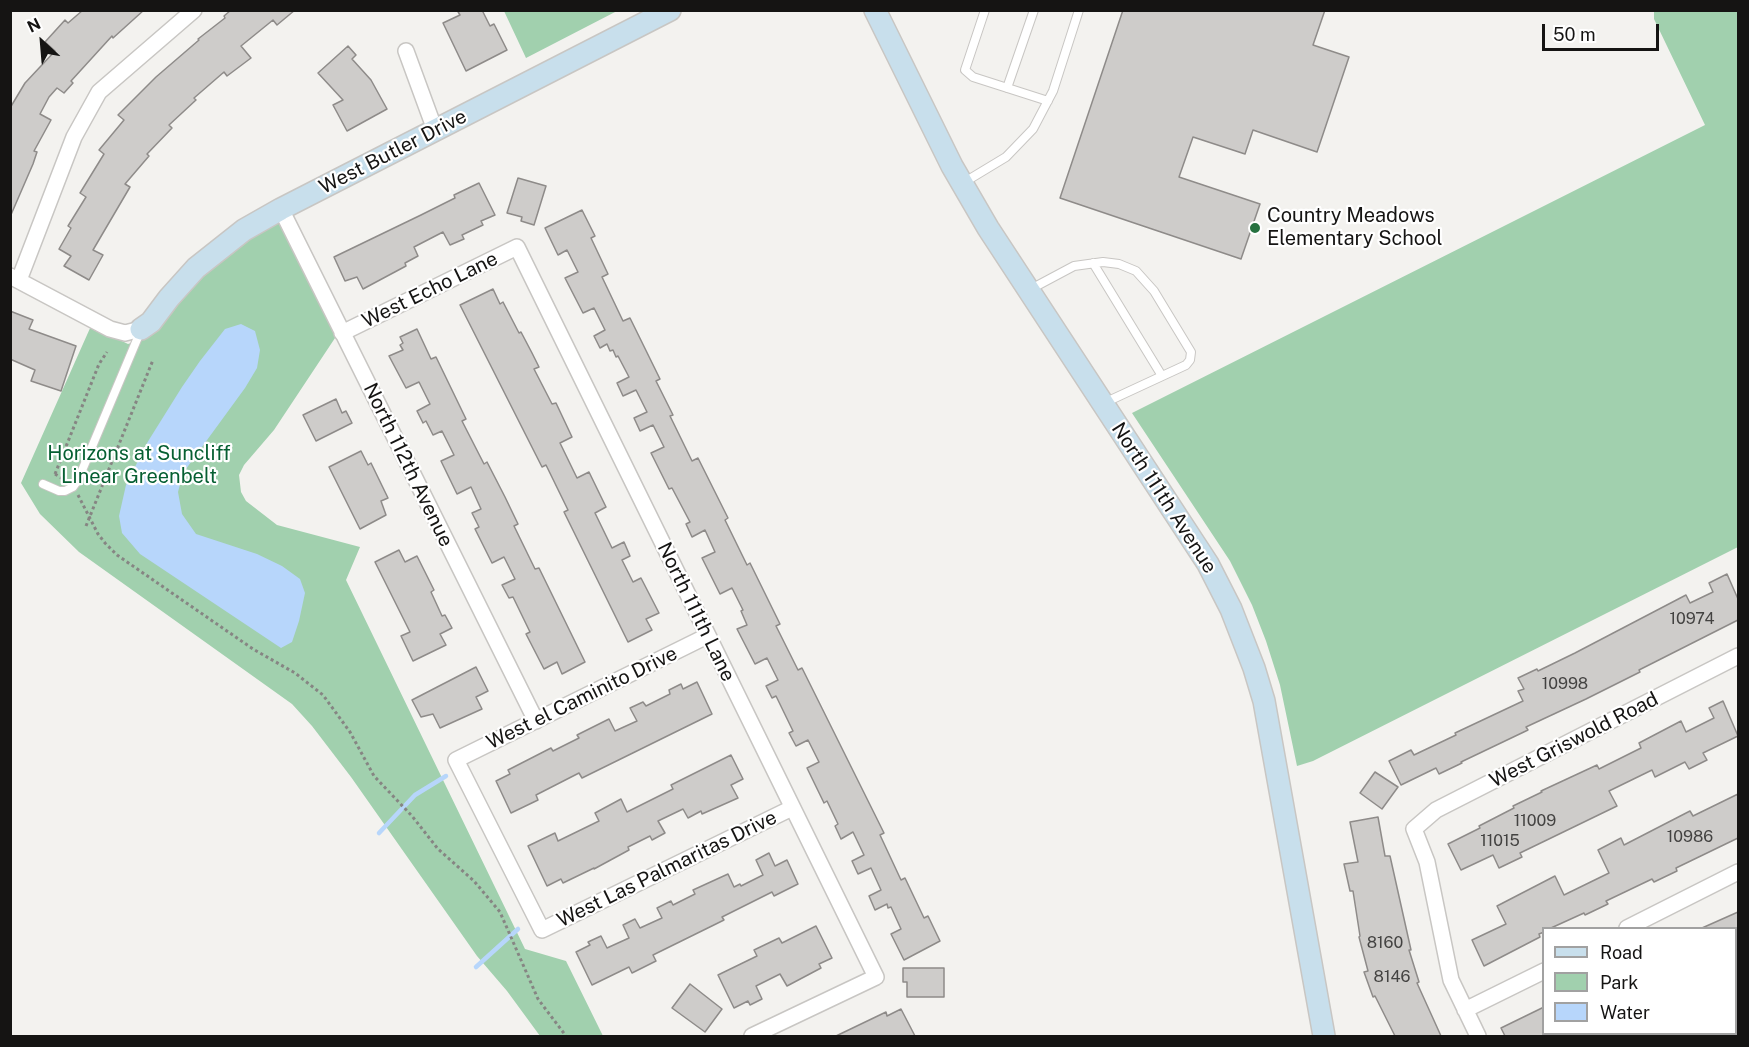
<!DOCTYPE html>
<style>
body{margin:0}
#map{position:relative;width:1749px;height:1047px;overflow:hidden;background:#f3f2ef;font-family:"Public Sans",sans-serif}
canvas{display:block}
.frame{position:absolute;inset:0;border:12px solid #151413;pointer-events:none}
.legend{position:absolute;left:1542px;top:927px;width:195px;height:108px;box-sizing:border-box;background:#fff;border:2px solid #a1a1a1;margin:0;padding:8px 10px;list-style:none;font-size:18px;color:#151413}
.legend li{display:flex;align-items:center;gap:12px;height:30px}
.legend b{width:30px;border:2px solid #a1a1a1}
.north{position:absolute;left:12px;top:12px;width:60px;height:60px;-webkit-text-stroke:4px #fff;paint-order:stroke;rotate:334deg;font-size:16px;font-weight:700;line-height:24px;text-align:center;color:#151413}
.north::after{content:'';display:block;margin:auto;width:21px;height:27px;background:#151413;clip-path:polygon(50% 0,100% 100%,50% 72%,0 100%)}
.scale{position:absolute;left:1542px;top:24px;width:117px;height:27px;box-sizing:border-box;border:3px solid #151413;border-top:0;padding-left:8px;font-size:18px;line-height:21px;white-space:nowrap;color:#151413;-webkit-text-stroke:4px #fff;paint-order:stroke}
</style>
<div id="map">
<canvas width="1749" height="1047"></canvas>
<div class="frame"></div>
<ul class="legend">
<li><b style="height:8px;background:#c8dfec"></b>Road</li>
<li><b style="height:16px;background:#a1d0ae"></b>Park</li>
<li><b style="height:16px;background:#b7d6fb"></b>Water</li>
</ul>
<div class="north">N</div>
<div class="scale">50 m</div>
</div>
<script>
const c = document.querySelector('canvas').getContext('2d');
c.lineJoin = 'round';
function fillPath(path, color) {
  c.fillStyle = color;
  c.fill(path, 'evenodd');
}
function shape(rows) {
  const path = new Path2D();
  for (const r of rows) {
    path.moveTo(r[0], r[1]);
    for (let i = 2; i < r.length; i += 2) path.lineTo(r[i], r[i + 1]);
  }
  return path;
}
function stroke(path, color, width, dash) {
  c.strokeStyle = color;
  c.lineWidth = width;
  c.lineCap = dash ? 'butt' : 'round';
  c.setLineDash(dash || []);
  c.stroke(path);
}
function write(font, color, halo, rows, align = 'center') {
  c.font = font + ' "Public Sans",sans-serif';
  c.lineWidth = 4.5;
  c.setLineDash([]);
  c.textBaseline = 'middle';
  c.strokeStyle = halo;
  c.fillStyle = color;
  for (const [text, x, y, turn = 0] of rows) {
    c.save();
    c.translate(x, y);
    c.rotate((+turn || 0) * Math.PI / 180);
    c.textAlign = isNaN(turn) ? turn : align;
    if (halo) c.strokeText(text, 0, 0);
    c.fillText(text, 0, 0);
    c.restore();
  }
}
const green = shape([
 [504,11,617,11,526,58],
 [1654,11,1738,11,1738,547,1313,761,1297,766,1280,685,1266,641,1252,605,1230,561,1132,413,1705,125,1654,19],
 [280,219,337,335,274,430,244,465,239,475,241,492,246,501,277,525,360,547,346,580,525,949,566,961,603,1036,540,1036,507,991,477,956,351,777,312,726,292,704,79,552,40,514,21,483,91,326,128,344,146,338,190,287,254,235]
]);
const water = shape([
 [241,324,255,331,260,350,257,368,245,388,183,473,178,492,182,514,196,534,257,554,282,566,300,579,305,593,299,621,292,642,281,648,140,554,122,533,119,516,126,485,147,443,182,387,200,361,225,329]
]);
const stream = shape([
 [379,833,415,795,446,776],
 [476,967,518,929]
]);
const building = shape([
 [83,10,144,10,113,38,112,36,71,81,73,83,64,93,57,88,49,97,40,114,51,120,34,151,37,152,33,164,10,217,10,108,25,83,55,51,45,42,65,20,68,23,83,10],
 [231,10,295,10,277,25,273,20,241,46,251,58,227,76,224,72,194,98,196,100,169,125,172,128,147,154,149,156,125,184,130,187,93,250,103,255,89,280,64,266,71,256,59,249,71,228,68,226,86,197,80,193,104,154,99,150,124,120,118,115,156,77,199,40,198,39,225,18,224,16,231,10],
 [457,10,482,10,490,26,494,24,507,50,466,71,443,23,460,15,457,10],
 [1123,10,1325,10,1313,45,1349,57,1317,152,1253,130,1245,154,1193,137,1179,177,1260,204,1241,259,1060,198,1123,10],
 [348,46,356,55,352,59,371,80,387,109,347,131,333,105,343,100,318,73,348,46],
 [518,178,546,186,534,225,521,221,522,217,507,213,518,178],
 [479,183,495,215,481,221,483,225,462,235,464,239,450,245,443,232,414,247,418,256,405,263,406,266,363,289,357,277,345,281,334,257,421,215,455,198,454,195,479,183],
 [582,210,595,236,591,238,608,274,602,277,623,321,630,318,660,379,656,381,673,415,670,416,692,461,698,458,728,518,725,520,747,565,750,563,780,624,776,626,798,670,802,668,884,833,880,835,901,880,905,878,924,918,928,916,940,941,904,960,891,934,901,929,891,907,888,908,887,904,875,910,869,896,881,890,871,868,858,874,852,861,864,855,853,832,841,839,835,826,838,824,827,801,824,803,807,768,819,762,808,740,796,746,789,733,793,731,776,696,772,698,766,686,778,680,767,658,755,664,737,629,747,625,741,611,743,610,732,588,720,594,702,558,715,552,705,530,692,537,686,524,690,522,672,488,669,489,651,453,664,447,653,425,640,431,634,418,647,412,636,390,623,396,617,383,629,377,618,356,616,357,613,350,610,351,607,344,600,348,594,336,605,330,594,308,583,313,565,278,578,272,567,250,558,255,545,228,582,210],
 [493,289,500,304,503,302,519,333,521,332,532,353,539,367,534,369,552,404,556,403,572,437,560,443,577,478,589,472,606,507,595,513,612,548,624,542,630,556,622,560,633,582,641,578,659,613,646,619,652,630,628,642,564,512,568,510,546,465,542,467,460,305,493,289],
 [10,311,33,320,29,329,76,346,61,391,31,381,35,370,10,359,10,311],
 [417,329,431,359,436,357,466,419,462,421,484,464,487,462,505,497,518,524,514,526,535,569,539,568,585,662,562,674,557,662,544,669,526,634,530,632,513,597,509,598,502,585,515,579,504,557,492,563,475,529,479,527,472,513,481,509,471,487,457,494,441,461,454,455,442,431,433,435,426,421,423,423,417,411,430,404,419,382,406,388,389,356,403,350,400,345,403,343,400,337,417,329],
 [336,399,342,413,346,411,352,423,316,441,303,415,336,399],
 [361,451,368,465,371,463,388,498,381,501,386,515,360,529,329,467,361,451],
 [399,550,405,562,417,556,434,590,431,592,442,616,445,615,452,628,440,634,446,645,413,661,401,636,410,632,375,562,399,550],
 [1727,574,1738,599,1738,620,1639,670,1640,672,1586,699,1526,727,1528,730,1461,762,1462,763,1439,774,1436,768,1401,785,1389,761,1411,750,1414,755,1456,735,1455,733,1523,701,1518,691,1524,689,1518,678,1537,669,1538,671,1575,653,1686,595,1690,603,1713,592,1709,583,1727,574],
 [476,667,488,691,476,697,482,709,440,728,433,714,421,717,412,700,476,667],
 [697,682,712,714,582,778,579,773,536,795,538,800,511,813,496,781,510,774,508,770,551,748,553,751,579,738,577,735,609,719,615,731,637,721,630,708,643,702,646,706,670,694,669,690,681,684,683,689,697,682],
 [1723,701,1738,736,1703,753,1707,760,1689,769,1685,762,1655,777,1652,770,1609,791,1617,806,1520,853,1522,857,1499,868,1493,855,1461,870,1448,844,1480,828,1479,826,1514,808,1513,806,1542,792,1541,791,1597,765,1599,769,1641,748,1639,743,1681,721,1686,732,1714,718,1709,708,1723,701],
 [731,755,743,779,731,785,738,798,702,814,701,811,688,818,683,809,658,821,665,833,652,840,650,836,628,847,629,850,594,869,594,868,563,883,561,879,547,886,528,846,555,833,558,841,599,821,595,813,621,799,627,812,673,789,671,785,731,755],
 [1375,772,1398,787,1382,809,1360,793,1375,772],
 [1738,794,1738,838,1676,868,1677,871,1654,882,1652,879,1606,901,1608,904,1585,915,1584,913,1551,928,1544,928,1544,932,1539,934,1540,937,1484,966,1472,940,1506,924,1497,906,1555,876,1564,895,1609,873,1598,850,1621,838,1624,845,1690,811,1693,816,1738,794],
 [1378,817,1385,856,1390,856,1411,950,1409,950,1419,982,1417,983,1441,1036,1395,1036,1375,996,1373,997,1364,972,1368,971,1359,937,1360,936,1353,891,1350,891,1344,864,1358,862,1350,822,1378,817],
 [769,853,775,866,787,860,798,884,774,896,772,892,722,917,724,920,653,955,656,961,632,973,629,967,592,985,576,952,590,945,588,942,601,936,607,948,629,938,623,925,635,919,640,928,662,918,657,908,671,901,673,905,695,894,693,890,728,874,734,887,740,884,741,886,763,875,756,860,769,853],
 [1738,912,1738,928,1702,928,1738,912],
 [816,926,832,958,819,964,821,968,787,986,780,974,756,986,762,999,750,1005,748,1001,734,1008,718,975,757,956,754,950,779,938,782,943,816,926],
 [903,968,944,968,944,997,907,997,907,982,903,982,903,968],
 [690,984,722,1009,705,1032,672,1008,690,984],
 [1544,1007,1544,1036,1505,1036,1501,1028,1544,1007],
 [901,1009,915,1036,836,1036,886,1012,887,1016,901,1009]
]);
const path = shape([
 [55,474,63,479],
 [55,474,99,364,107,352],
 [78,495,98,534,105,543,117,555,253,649,295,673,323,695,350,732,374,776,412,816,438,849,474,881,500,912,538,999,566,1036],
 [86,526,153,360]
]);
const lane = shape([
 [985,10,965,70,973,77,1048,101],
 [1007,88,1034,10],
 [963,183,1006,157,1033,129,1053,91,1079,10],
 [1093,263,1162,376],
 [1029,290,1074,266,1103,262,1119,264,1136,271,1154,291,1191,352,1190,360,1186,365,1104,403],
 [43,484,59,491,65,491,73,487,78,480,141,330]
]);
const street = shape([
 [406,51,435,130],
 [281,209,536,721],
 [10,276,110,329,125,333,141,329],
 [19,280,74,137,99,92,194,10],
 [342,333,517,247,876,977,752,1036],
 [707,636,456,760,542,930,792,808],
 [1627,928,1738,872],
 [1465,1010,1544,971],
 [1478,1036,1451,980,1427,862,1414,829,1436,810,1738,656]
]);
const secondary = shape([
 [875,10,952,166,988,228,1208,564,1231,609,1254,668,1264,701,1324,1036],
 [141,329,151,322,169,298,196,268,244,230,281,209,670,10]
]);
const markers = [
 [1255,228,6,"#26713f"]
];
const numberNames = [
 ["10974",1692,619],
 ["10998",1565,684],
 ["11009",1535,821],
 ["10986",1690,837],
 ["11015",1500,841],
 ["8160",1385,943],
 ["8146",1392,977]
];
const streetNames = [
 ["West Butler Drive",393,152,-27],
 ["West Echo Lane",430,290,-26],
 ["North 112th Avenue",408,465,64],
 ["North 111th Avenue",1164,498,57],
 ["North 111th Lane",696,612,64],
 ["West el Caminito Drive",582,698,-26],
 ["West Griswold Road",1574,740,-27],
 ["West Las Palmaritas Drive",667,869,-26]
];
const poiNames = [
 ["Country Meadows",1267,216],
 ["Elementary School",1267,239]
];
const parkNames = [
 ["Horizons at Suncliff",139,454],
 ["Linear Greenbelt",139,477]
];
fillPath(green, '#a1d0ae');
fillPath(water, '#b7d6fb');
stroke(stream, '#b7d6fb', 4.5);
fillPath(building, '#ceccca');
stroke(building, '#8e8b89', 1.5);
stroke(lane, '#c8c6c3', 10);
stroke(street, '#c8c6c3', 18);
stroke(secondary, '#c8c6c3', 24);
stroke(path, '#868583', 3, [3, 3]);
stroke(lane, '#fff', 8);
stroke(street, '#fff', 15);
stroke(secondary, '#c8dfec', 21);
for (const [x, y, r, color] of markers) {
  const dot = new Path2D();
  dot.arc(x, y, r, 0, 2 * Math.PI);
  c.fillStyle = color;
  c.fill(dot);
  stroke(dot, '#fff', 2);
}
write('16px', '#434241', null, numberNames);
write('20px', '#151413', '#fff', streetNames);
write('20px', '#151413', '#fff', poiNames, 'left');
write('20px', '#065f32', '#fff', parkNames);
</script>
